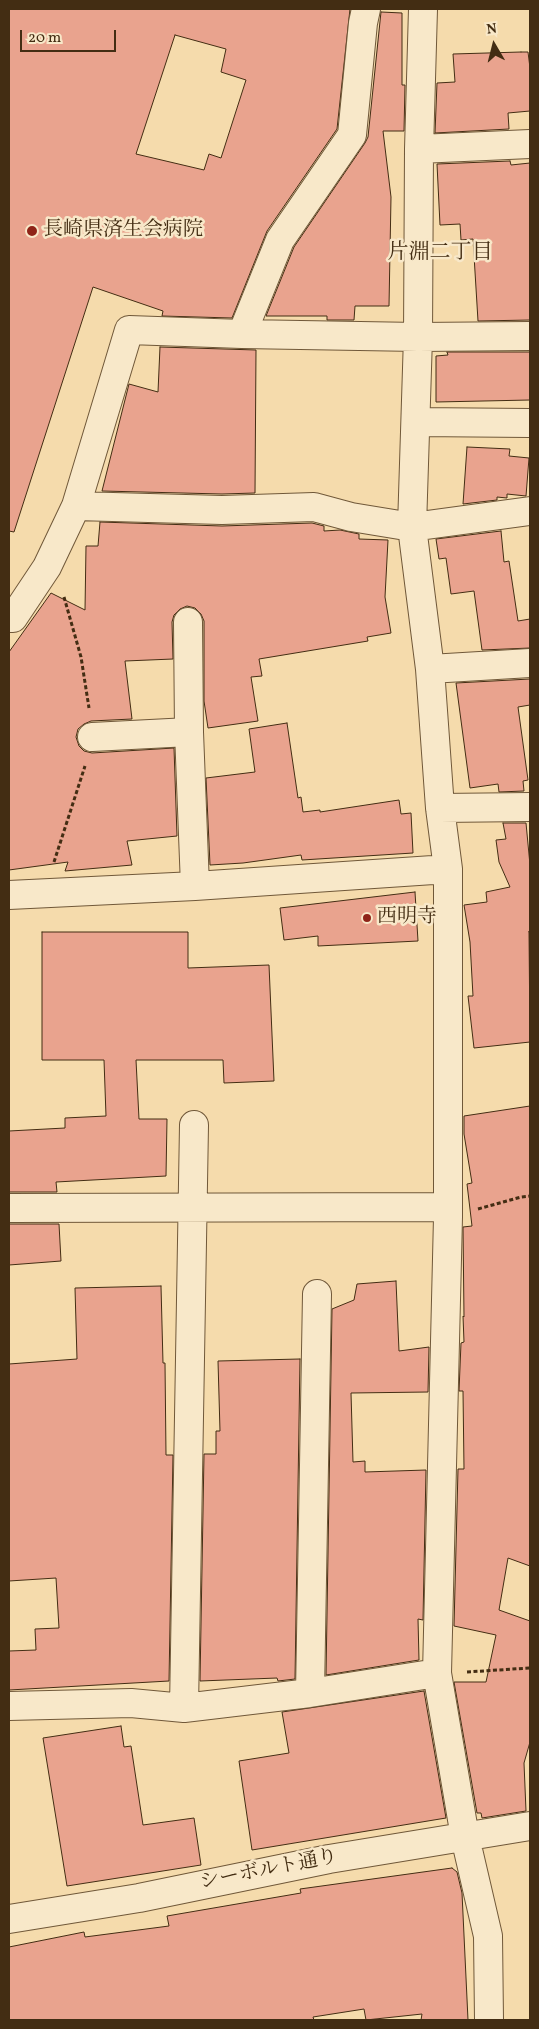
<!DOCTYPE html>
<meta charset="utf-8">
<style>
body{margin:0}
#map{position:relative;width:539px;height:2029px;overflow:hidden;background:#f5dbac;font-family:Vollkorn,serif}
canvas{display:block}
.frame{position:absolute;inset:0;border:10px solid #432d13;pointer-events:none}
.north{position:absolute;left:469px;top:20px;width:50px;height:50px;-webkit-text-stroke:4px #f8e8c9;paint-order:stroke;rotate:352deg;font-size:14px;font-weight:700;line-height:20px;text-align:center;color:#432d13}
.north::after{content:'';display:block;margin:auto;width:18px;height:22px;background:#432d13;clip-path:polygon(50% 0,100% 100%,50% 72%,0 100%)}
.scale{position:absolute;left:20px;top:30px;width:96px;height:22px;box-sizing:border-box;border:2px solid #432d13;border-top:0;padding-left:6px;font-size:15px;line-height:18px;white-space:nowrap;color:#432d13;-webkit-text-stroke:4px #f8e8c9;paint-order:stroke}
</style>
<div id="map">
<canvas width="539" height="2029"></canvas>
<div class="frame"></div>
<div class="north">N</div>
<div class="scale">20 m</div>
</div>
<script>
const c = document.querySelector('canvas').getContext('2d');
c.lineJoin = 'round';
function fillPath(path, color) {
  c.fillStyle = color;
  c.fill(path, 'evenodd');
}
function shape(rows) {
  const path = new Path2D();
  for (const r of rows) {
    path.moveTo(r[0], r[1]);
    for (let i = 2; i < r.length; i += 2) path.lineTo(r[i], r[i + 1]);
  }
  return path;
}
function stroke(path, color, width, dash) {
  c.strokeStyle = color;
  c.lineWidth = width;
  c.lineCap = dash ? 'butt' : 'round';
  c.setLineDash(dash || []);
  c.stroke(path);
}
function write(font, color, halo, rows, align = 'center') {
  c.font = font + ' Vollkorn,"Noto Serif JP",serif';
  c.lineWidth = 5;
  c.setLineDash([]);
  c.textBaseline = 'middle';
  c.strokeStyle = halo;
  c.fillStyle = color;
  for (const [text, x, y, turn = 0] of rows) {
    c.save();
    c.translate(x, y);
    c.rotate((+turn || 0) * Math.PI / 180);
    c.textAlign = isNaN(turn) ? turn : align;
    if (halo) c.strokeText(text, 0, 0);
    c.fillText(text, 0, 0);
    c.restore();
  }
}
const building = shape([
 [9,9,350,9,337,129,267,231,232,318,162,316,163,311,93,287,14,532,9,531,9,9],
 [175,35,226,49,221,72,246,80,221,158,209,154,204,170,136,154,175,35],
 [381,12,402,13,402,85,405,85,404,131,383,131,391,197,389,306,355,306,354,320,327,320,327,316,266,316,294,247,365,143,368,137,381,12],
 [521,52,528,52,530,68,530,111,508,113,509,129,435,133,437,83,455,82,453,54,521,52],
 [510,161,511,165,530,163,530,320,478,321,473,239,461,240,460,224,440,225,437,164,510,161],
 [160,347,256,350,255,493,222,494,102,491,129,384,158,392,160,347],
 [447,352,530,352,530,400,436,402,436,356,448,355,447,352],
 [467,447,510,449,509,456,529,458,526,496,507,494,507,498,497,497,497,500,463,504,467,447],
 [100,522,222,526,312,523,324,526,324,531,340,530,359,534,359,539,388,540,385,597,391,633,367,637,368,641,259,659,262,676,251,677,258,721,208,728,204,701,204,621,201,614,195,608,187,606,180,609,174,615,172,622,173,659,125,661,132,719,91,721,84,724,78,729,76,737,79,746,84,751,92,753,174,748,177,836,127,841,132,865,65,871,68,862,9,870,9,652,51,593,85,610,86,546,98,546,100,522],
 [501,531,504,562,509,561,518,621,530,619,530,648,482,650,474,591,451,594,446,558,439,559,436,539,501,531],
 [530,679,530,705,518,707,528,780,523,781,524,791,499,792,498,784,470,788,456,683,530,679],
 [287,723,298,798,301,797,303,812,320,810,320,812,399,800,401,814,411,813,413,853,302,860,301,855,243,863,210,865,206,778,255,772,249,729,287,723],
 [503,823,526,823,530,865,530,935,529,931,530,1042,474,1048,468,996,473,996,470,942,464,905,487,902,486,892,510,887,499,862,496,840,506,839,503,823],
 [415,892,418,941,318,946,318,936,284,940,280,908,415,892],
 [42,932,188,932,188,968,269,965,274,1081,224,1083,223,1060,136,1060,139,1119,167,1119,166,1176,56,1182,57,1192,9,1192,9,1131,65,1128,65,1118,106,1116,104,1060,42,1060,42,932],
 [530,1106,530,1566,508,1558,499,1610,530,1621,530,1742,524,1763,526,1811,482,1818,481,1813,477,1813,454,1682,486,1682,496,1635,454,1626,458,1469,464,1469,463,1391,459,1391,461,1343,464,1342,463,1316,464,1317,463,1227,472,1226,467,1184,472,1183,464,1134,464,1116,530,1106],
 [9,1224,59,1224,61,1261,9,1265,9,1224],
 [396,1281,399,1351,429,1347,428,1392,351,1393,353,1462,365,1461,365,1472,426,1470,423,1620,418,1619,419,1660,326,1675,332,1309,354,1300,357,1284,396,1281],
 [161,1286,163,1363,165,1363,166,1455,173,1455,169,1681,9,1690,9,1651,36,1650,35,1629,59,1628,56,1578,9,1581,9,1364,77,1359,75,1288,161,1286],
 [300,1359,295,1679,278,1681,277,1678,200,1681,204,1454,216,1454,216,1431,220,1431,218,1361,300,1359],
 [424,1691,446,1818,252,1850,239,1761,289,1753,282,1712,424,1691],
 [121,1726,124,1747,131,1746,143,1825,194,1818,201,1865,67,1886,43,1738,121,1726],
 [452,1868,457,1872,462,1893,468,2020,421,2020,422,2014,366,2020,364,2009,313,2017,314,2020,9,2020,9,1947,84,1932,85,1937,169,1926,167,1916,301,1893,300,1889,452,1868]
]);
const path = shape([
 [64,597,81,657,89,708],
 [54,862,85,766],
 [478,1209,521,1197,530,1196],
 [467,1672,530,1668]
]);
const minor = shape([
 [423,9,419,149,418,337,412,527,430,669,440,808,448,869,448,1217,437,1673,465,1837,488,1936,489,2020],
 [419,149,530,144],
 [242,334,280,240,352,135,363,23,366,9],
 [417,422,530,423],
 [76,506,222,510,314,507,351,517,412,527,530,511],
 [9,618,13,618,47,567,76,506,129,330,242,334,418,337,530,336],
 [188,622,189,732,195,886],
 [430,669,530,663],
 [92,737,189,732],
 [440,808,530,807],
 [9,895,195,886,448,869],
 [9,1208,448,1207],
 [310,1693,317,1294],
 [9,1706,131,1703,184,1708,310,1693,437,1673],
 [184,1708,194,1125],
 [9,1919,139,1898,329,1859,530,1826]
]);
const markers = [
 [32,231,6,"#8f2418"],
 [367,918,5,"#8f2418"]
];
const poiNames = [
 ["長崎県済生会病院",43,231],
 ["西明寺",377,918]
];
const streetNames = [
 ["シーボルト通り",269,1871,-11]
];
const neighbourhoodNames = [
 ["片淵二丁目",440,254]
];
fillPath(building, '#e9a38e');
stroke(building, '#432d13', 1);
stroke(minor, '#705839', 30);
stroke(path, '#432d13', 3, [4, 2.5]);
stroke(minor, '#f8e8c9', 28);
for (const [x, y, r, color] of markers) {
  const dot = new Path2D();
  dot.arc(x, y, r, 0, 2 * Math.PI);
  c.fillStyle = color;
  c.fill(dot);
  stroke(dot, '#f8e8c9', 2);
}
write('20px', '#432d13', '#f8e8c9', poiNames, 'left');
write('20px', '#432d13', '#f8e8c9', streetNames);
write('21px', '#432d13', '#f8e8c9', neighbourhoodNames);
</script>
